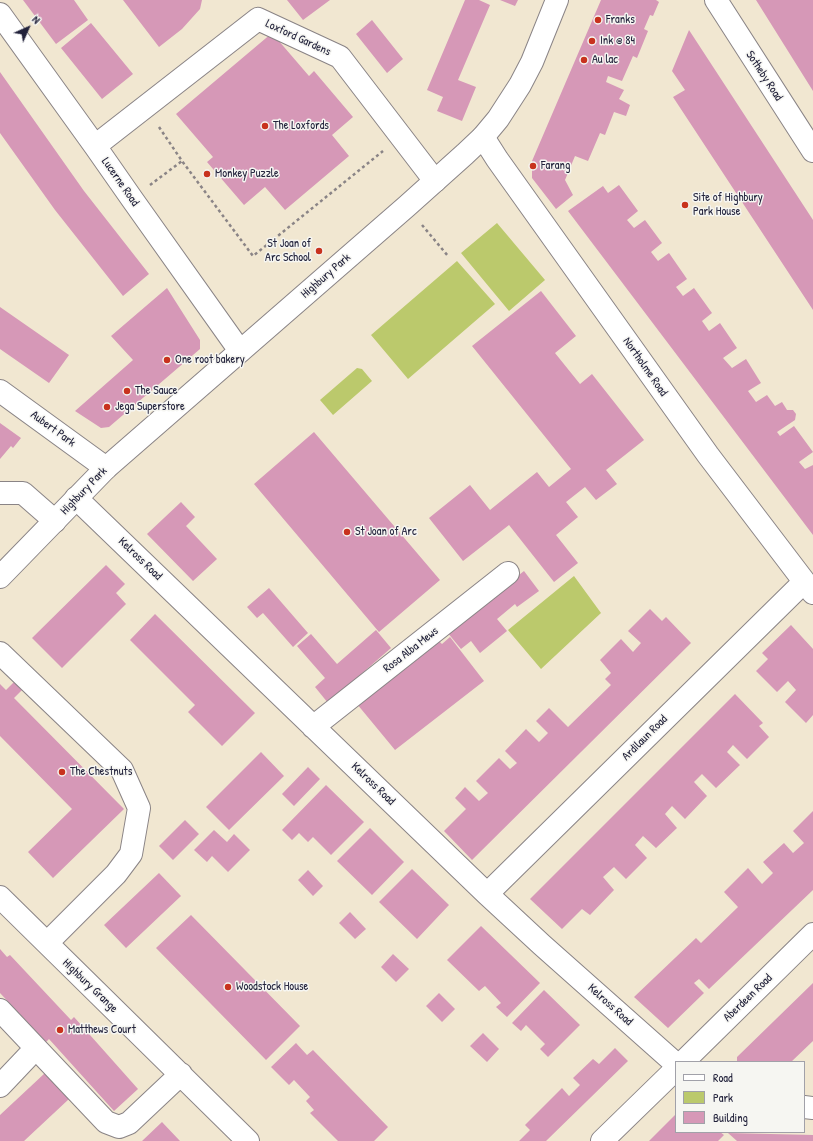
<!DOCTYPE html>
<style>
body{margin:0}
#map{position:relative;width:813px;height:1141px;overflow:hidden;background:#f1e7d1;font-family:"Patrick Hand",sans-serif}
canvas{display:block}
.legend{position:absolute;left:675px;top:1061px;width:130px;height:72px;box-sizing:border-box;background:#f6f6f2;border:1px solid #a1a1a9;margin:0;padding:5px 7px;list-style:none;font-size:12px;color:#22223b}
.legend li{display:flex;align-items:center;gap:8px;height:20px}
.legend b{width:20px;border:1px solid #a1a1a9}
.north{position:absolute;left:8px;top:8px;width:40px;height:40px;-webkit-text-stroke:3px #f6f6f2;paint-order:stroke;rotate:45deg;font-size:11px;font-weight:700;line-height:16px;text-align:center;color:#22223b}
.north::after{content:'';display:block;margin:auto;width:14px;height:18px;background:#22223b;clip-path:polygon(50% 0,100% 100%,50% 72%,0 100%)}
</style>
<div id="map">
<canvas width="813" height="1141"></canvas>
<ul class="legend">
<li><b style="height:5px;background:#fff"></b>Road</li>
<li><b style="height:11px;background:#bbc96c"></b>Park</li>
<li><b style="height:11px;background:#d698b7"></b>Building</li>
</ul>
<div class="north">N</div>
</div>
<script>
const c = document.querySelector('canvas').getContext('2d');
c.lineJoin = 'round';
function fillPath(path, color) {
  c.fillStyle = color;
  c.fill(path, 'evenodd');
}
function shape(rows) {
  const path = new Path2D();
  for (const r of rows) {
    path.moveTo(r[0], r[1]);
    for (let i = 2; i < r.length; i += 2) path.lineTo(r[i], r[i + 1]);
  }
  return path;
}
function stroke(path, color, width, dash) {
  c.strokeStyle = color;
  c.lineWidth = width;
  c.lineCap = dash ? 'butt' : 'round';
  c.setLineDash(dash || []);
  c.stroke(path);
}
function write(font, color, halo, rows, align = 'center') {
  c.font = font + ' "Patrick Hand",sans-serif';
  c.lineWidth = 3;
  c.setLineDash([]);
  c.textBaseline = 'middle';
  c.strokeStyle = halo;
  c.fillStyle = color;
  for (const [text, x, y, turn = 0] of rows) {
    c.save();
    c.translate(x, y);
    c.rotate((+turn || 0) * Math.PI / 180);
    c.textAlign = isNaN(turn) ? turn : align;
    if (halo) c.strokeText(text, 0, 0);
    c.fillText(text, 0, 0);
    c.restore();
  }
}
const green = shape([
 [497,223,545,280,509,311,461,253],
 [457,261,495,304,408,379,371,335],
 [357,368,362,369,372,381,333,415,320,400],
 [574,576,601,613,541,669,508,630]
]);
const building = shape([
 [23,0,74,0,88,20,56,44],
 [123,0,202,0,200,9,182,29,159,47],
 [287,0,330,0,303,20],
 [465,0,479,0,490,5,458,80,476,87,462,121,437,111,443,97,427,90],
 [500,0,518,0,515,6],
 [601,0,656,0,659,2,653,16,650,15,644,29,648,31,637,58,633,56,622,81,608,76,606,82,624,90,619,99,630,105,626,116,614,112,605,135,600,133,588,161,575,156,565,180,573,195,556,209,532,178,532,161],
 [756,0,813,0,813,91],
 [372,20,403,59,387,73,356,34],
 [91,23,133,74,102,99,61,48],
 [689,30,813,220,813,310,673,97,685,90,672,71],
 [272,33,309,76,314,71,353,117,332,135,349,156,285,210,265,187,244,205,207,162,213,157,176,114],
 [0,72,84,191,149,274,123,296,55,210,0,133],
 [619,185,638,211,627,220,634,228,645,220,662,243,651,252,658,261,669,253,687,279,676,287,683,296,694,288,712,313,702,321,709,331,720,323,737,348,723,358,732,368,746,359,761,383,748,391,756,402,767,395,775,406,782,402,787,410,793,410,796,414,795,420,777,432,780,436,794,426,813,452,799,462,805,469,813,465,813,535,568,211,603,186,608,193],
 [167,288,200,340,200,349,109,427,101,428,75,411,133,360,111,336],
 [541,291,576,336,555,353,580,384,592,374,644,440,606,470,617,484,596,500,585,487,566,502,578,517,556,535,578,563,554,582,509,525,463,561,429,518,470,485,490,510,537,472,549,487,571,469,472,346],
 [0,307,69,355,49,383,0,349],
 [0,423,21,438,13,448,11,446,0,459],
 [314,432,440,580,379,632,254,484],
 [181,502,195,517,186,526,217,559,193,581,147,534],
 [106,565,125,584,116,593,126,604,62,668,32,638],
 [524,571,539,591,517,607,515,604,497,619,507,631,480,653,471,641,461,649,447,632],
 [269,588,308,633,293,647,263,613,257,618,247,607],
 [650,609,662,621,666,617,691,643,472,860,444,831,466,809,455,798,465,787,479,801,488,793,476,781,499,758,510,769,517,763,505,751,526,729,539,742,548,733,536,721,549,708,568,727,611,685,605,679,611,673,600,660,621,639,633,652,641,643,628,631],
 [155,614,255,713,222,746,188,712,195,705,130,640],
 [791,625,813,649,813,715,806,723,785,702,796,690,788,681,777,692,756,671,768,659,762,653],
 [376,630,391,648,328,703,315,687,325,678,297,646,311,634,337,664],
 [450,637,484,681,395,750,357,704,439,641,442,644],
 [18,678,26,686,14,698,124,809,53,878,28,852,72,809,0,736,0,684,6,690],
 [735,694,763,723,759,726,769,737,747,759,733,745,727,752,740,765,716,788,702,774,694,782,707,796,685,819,672,806,665,814,677,828,656,848,643,836,635,845,647,858,626,879,614,867,603,877,614,890,590,915,582,909,562,929,530,899],
 [261,752,284,776,229,830,206,807],
 [308,767,320,779,294,806,282,794],
 [326,785,364,822,331,855,313,837,308,842,299,833,292,840,282,830],
 [813,811,813,890,709,989,699,979,694,983,704,993,668,1028,634,997,696,938,701,943,738,907,724,892,748,868,762,884,773,873,763,862,784,843,793,853,804,843,793,831],
 [185,820,199,834,173,860,159,846],
 [370,828,404,862,372,895,337,861],
 [214,830,227,842,234,834,250,850,228,872,212,856,207,862,194,850],
 [412,869,449,905,417,939,379,902],
 [308,870,323,886,313,896,298,880],
 [159,873,181,896,126,948,104,925],
 [350,912,366,929,355,939,339,923],
 [191,915,300,1026,266,1060,156,948],
 [481,926,540,983,507,1017,496,1007,501,1003,485,986,479,991,447,960],
 [0,949,7,957,10,955,71,1020,74,1017,138,1089,114,1111,49,1039,46,1042,0,993],
 [393,954,409,969,396,982,381,967],
 [813,983,813,1041,791,1062,737,1062,737,1057],
 [544,990,580,1025,548,1057,540,1049,545,1044,526,1025,521,1031,512,1023],
 [439,993,455,1009,442,1022,426,1006],
 [483,1033,499,1049,487,1062,470,1046],
 [296,1043,307,1055,313,1050,388,1127,374,1141,338,1141,310,1113,314,1110,306,1101,310,1097,294,1080,289,1085,271,1067],
 [615,1048,628,1061,546,1141,519,1141,530,1130,525,1125,562,1088,569,1096,580,1085,573,1078,593,1059,599,1064],
 [45,1073,69,1099,24,1141,0,1141,0,1115],
 [676,1114,676,1132,720,1132,724,1135,718,1141,649,1141],
 [162,1122,180,1141,142,1141],
 [728,1133,813,1135,813,1141,737,1141]
]);
const path = shape([
 [159,127,182,161,253,256,383,151],
 [150,185,182,161],
 [422,225,448,256]
]);
const minor = shape([
 [716,0,813,151],
 [0,14,95,146,132,199,240,351],
 [483,137,497,159,708,455,813,593],
 [95,146,258,19,340,57,435,181],
 [0,391,106,468],
 [0,493,23,493,55,521],
 [76,498,487,894,542,945,676,1064],
 [0,653,122,770,139,808,131,854,116,874,47,943],
 [313,727,508,573],
 [487,894,804,582],
 [0,897,248,1141],
 [0,1010,106,1122,119,1127,129,1123,181,1074],
 [683,1062,813,934],
 [0,1086,36,1048],
 [804,1107,813,1108],
 [602,1141,676,1069]
]);
const major = shape([
 [0,577,106,468,407,206,465,154,483,137,498,119,520,85,532,62,557,0]
]);
const markers = [
 [598,20,4,"#c8321e"],
 [592,41,4,"#c8321e"],
 [584,60,4,"#c8321e"],
 [265,126,4,"#c8321e"],
 [533,166,4,"#c8321e"],
 [207,174,4,"#c8321e"],
 [685,205,4,"#c8321e"],
 [319,251,4,"#c8321e"],
 [167,360,4,"#c8321e"],
 [127,391,4,"#c8321e"],
 [107,407,4,"#c8321e"],
 [347,532,4,"#c8321e"],
 [62,772,4,"#c8321e"],
 [228,987,4,"#c8321e"],
 [60,1030,4,"#c8321e"]
];
const poiNames = [
 ["Franks",606,20],
 ["Ink @ 84",600,41],
 ["Au lac",592,60],
 ["The Loxfords",273,126],
 ["Farang",541,166],
 ["Monkey Puzzle",215,174],
 ["Site of Highbury",693,198],
 ["Park House",693,212],
 ["St Joan of",311,244,"right"],
 ["Arc School",311,258,"right"],
 ["One root bakery",175,360],
 ["The Sauce",135,391],
 ["Jega Superstore",115,407],
 ["St Joan of Arc",355,532],
 ["The Chestnuts",70,772],
 ["Woodstock House",236,987],
 ["Matthews Court",68,1030]
];
const streetNames = [
 ["Loxford Gardens",298,38,25],
 ["Sotheby Road",764,76,57],
 ["Lucerne Road",120,182,55],
 ["Highbury Park",326,276,-41],
 ["Northolme Road",645,367,55],
 ["Aubert Park",53,429,36],
 ["Highbury Park",84,491,-46],
 ["Kelross Road",140,559,44],
 ["Rosa Alba Mews",411,650,-38],
 ["Ardilaun Road",645,738,-45],
 ["Kelross Road",373,784,44],
 ["Highbury Grange",90,986,44],
 ["Aberdeen Road",748,998,-44],
 ["Kelross Road",610,1005,42]
];
fillPath(green, '#bbc96c');
fillPath(building, '#d698b7');
stroke(minor, '#8a8486', 24);
stroke(major, '#8a8486', 24);
stroke(path, '#8a8486', 2.5, [3, 3]);
stroke(minor, '#fff', 22);
stroke(major, '#fff', 22);
for (const [x, y, r, color] of markers) {
  const dot = new Path2D();
  dot.arc(x, y, r, 0, 2 * Math.PI);
  c.fillStyle = color;
  c.fill(dot);
  stroke(dot, '#f6f6f2', 1.5);
}
write('12px', '#22223b', '#f6f6f2', poiNames, 'left');
write('12px', '#22223b', '#f6f6f2', streetNames);
</script>
